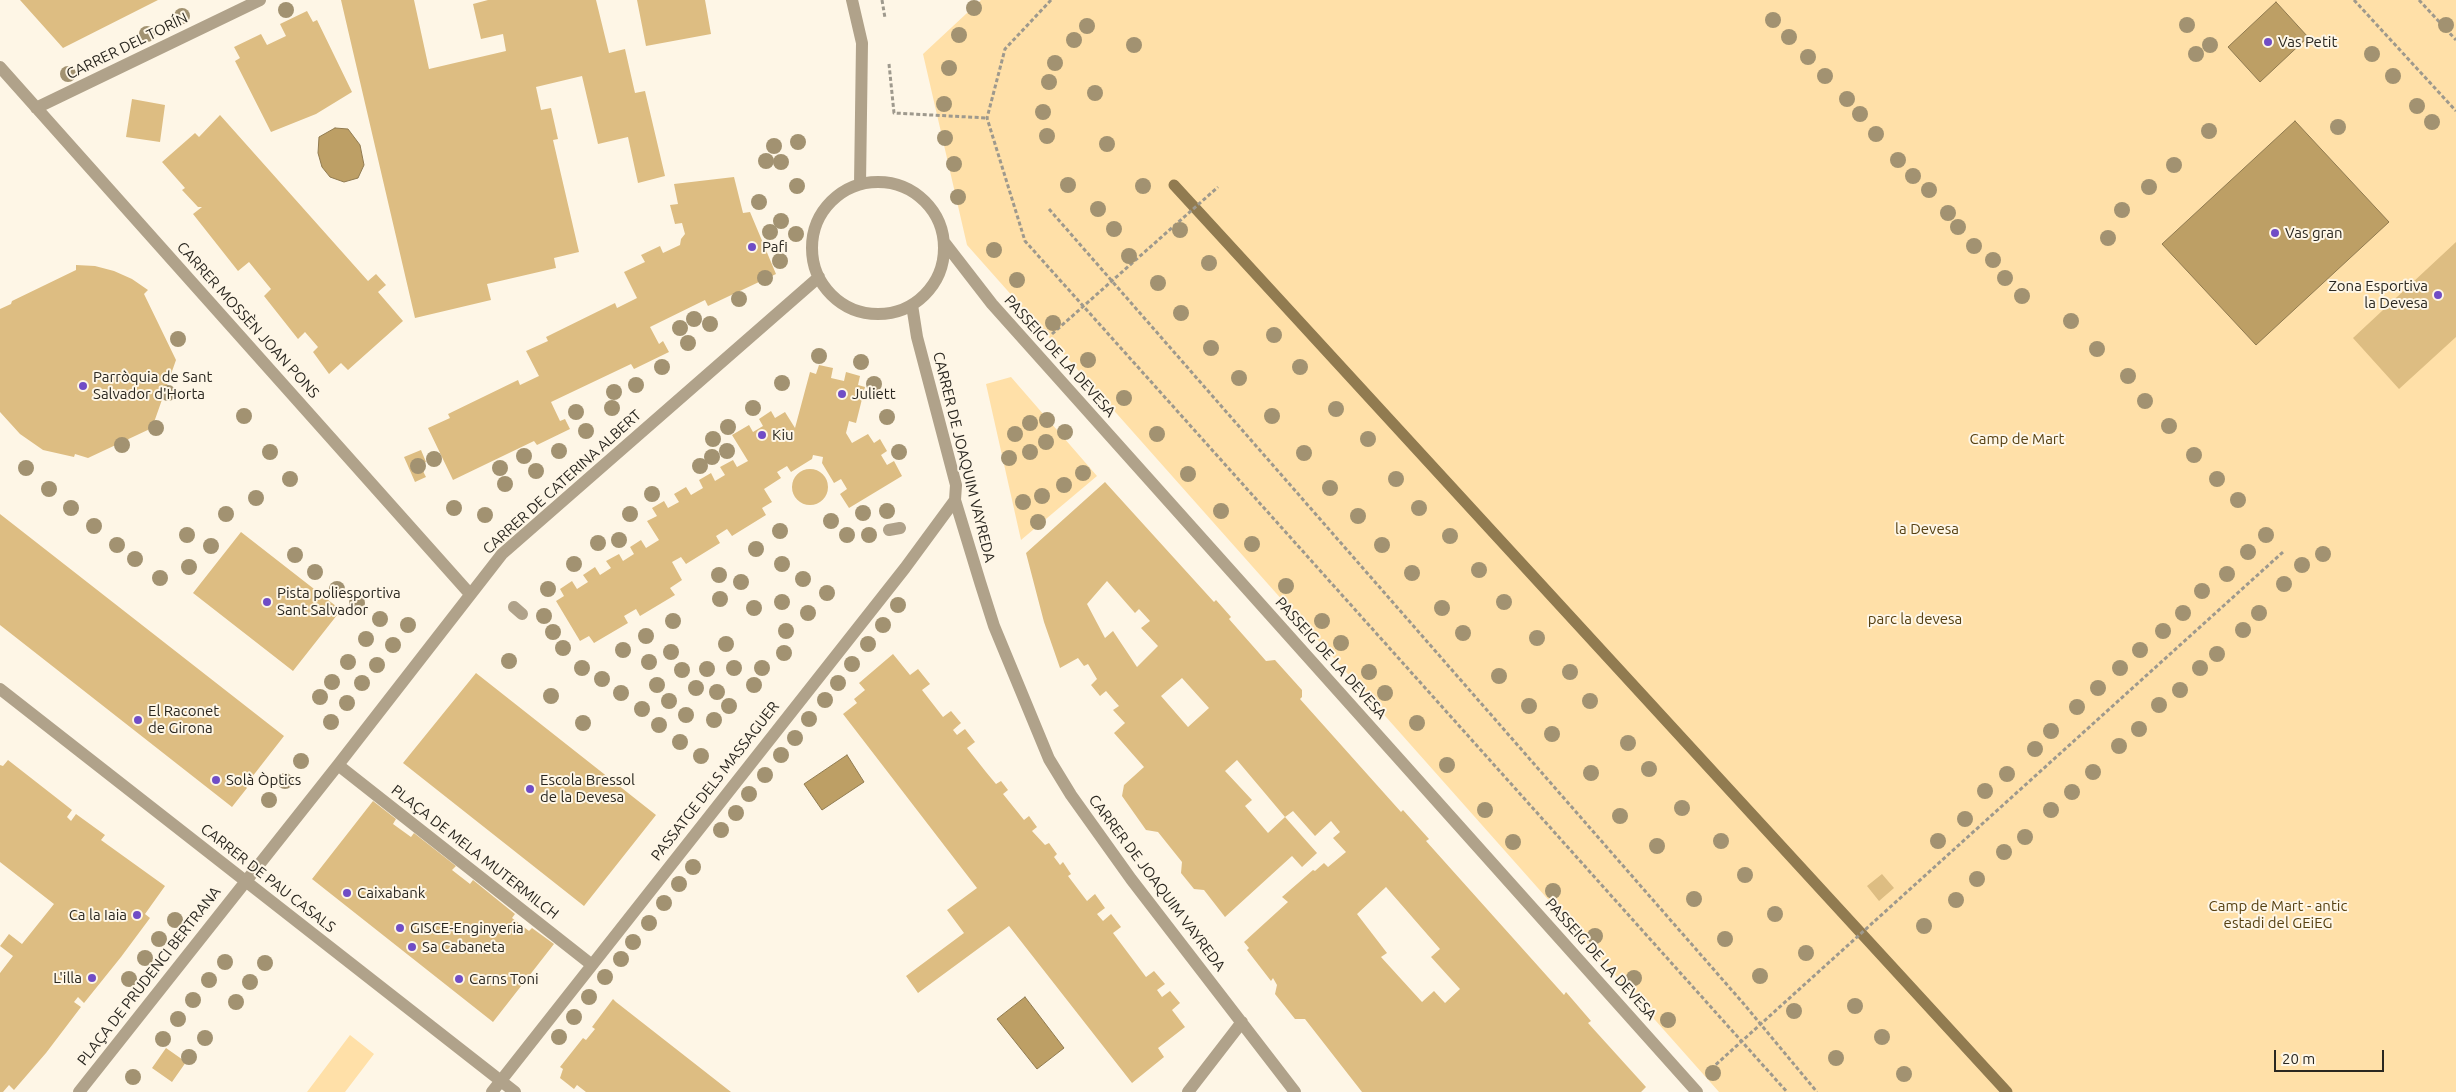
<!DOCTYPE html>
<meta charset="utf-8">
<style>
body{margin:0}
#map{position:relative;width:2456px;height:1092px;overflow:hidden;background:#fef6e6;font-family:Ubuntu,sans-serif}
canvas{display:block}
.scale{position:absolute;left:2274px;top:1050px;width:110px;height:22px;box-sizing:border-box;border:2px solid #2a2720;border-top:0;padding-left:6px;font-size:15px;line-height:18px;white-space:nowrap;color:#2a2720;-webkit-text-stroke:4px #fef6e6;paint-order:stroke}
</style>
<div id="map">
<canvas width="2456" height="1092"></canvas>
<div class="scale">20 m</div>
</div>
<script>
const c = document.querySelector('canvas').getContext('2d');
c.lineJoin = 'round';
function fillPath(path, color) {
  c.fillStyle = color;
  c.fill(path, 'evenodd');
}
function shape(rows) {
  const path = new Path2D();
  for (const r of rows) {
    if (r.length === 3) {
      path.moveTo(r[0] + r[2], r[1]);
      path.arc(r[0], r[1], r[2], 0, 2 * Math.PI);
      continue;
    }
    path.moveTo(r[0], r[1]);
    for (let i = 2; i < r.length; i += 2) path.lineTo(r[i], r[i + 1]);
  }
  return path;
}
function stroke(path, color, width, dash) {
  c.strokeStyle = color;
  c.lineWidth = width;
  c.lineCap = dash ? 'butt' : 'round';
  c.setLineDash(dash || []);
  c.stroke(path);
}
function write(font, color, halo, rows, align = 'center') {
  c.font = font + ' Ubuntu,sans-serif';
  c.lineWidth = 4;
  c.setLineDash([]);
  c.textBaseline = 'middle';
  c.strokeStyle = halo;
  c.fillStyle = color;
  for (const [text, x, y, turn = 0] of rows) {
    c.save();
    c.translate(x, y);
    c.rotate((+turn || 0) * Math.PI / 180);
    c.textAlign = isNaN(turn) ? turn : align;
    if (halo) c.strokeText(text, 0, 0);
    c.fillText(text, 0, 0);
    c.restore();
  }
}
const green = shape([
 [981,0,2456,0,2456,1092,1719,1092,967,245,923,54],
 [1011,377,1097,476,1021,540,986,384],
 [350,1035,374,1054,345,1092,307,1092]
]);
const water = shape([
 [2276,2,2308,37,2260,82,2228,47,2276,2],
 [2295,121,2389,222,2256,345,2162,244,2295,121],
 [335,128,348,129,360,145,364,165,358,178,344,182,330,177,322,167,318,153,319,137,335,128],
 [847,755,864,782,822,810,804,784,847,755],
 [1025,997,1064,1048,1037,1069,997,1019,1025,997]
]);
const stream = shape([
 [1174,185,2007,1092]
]);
const building = shape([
 [20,0,158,0,63,48],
 [341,0,414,0,429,69,506,51,503,34,481,39,473,4,488,0,596,0,609,53,625,49,635,93,645,91,665,176,638,183,628,137,598,144,582,76,536,87,541,110,551,108,558,139,553,140,579,252,554,258,556,268,487,284,491,300,415,318],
 [637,0,705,0,711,34,646,46],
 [307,11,313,22,317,20,352,92,316,114,271,132,235,61,240,58,234,47,261,34,267,45,286,36,280,24],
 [132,99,165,105,160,142,126,137],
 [220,115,368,281,376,274,386,285,378,292,403,321,348,370,341,363,329,374,313,352,318,347,305,332,298,339,264,296,271,289,249,262,238,271,193,214,202,207,198,207,182,190,185,188,162,162,195,133,199,137],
 [734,177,743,213,750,212,776,274,708,306,705,300,650,327,659,344,663,341,669,352,634,369,631,364,551,402,560,421,565,419,570,429,537,445,534,441,453,480,428,428,450,418,448,414,518,380,520,385,539,376,526,351,548,341,546,337,615,303,617,308,637,298,624,272,645,262,641,255,660,246,663,253,680,245,681,239,685,234,682,223,675,224,670,205,678,204,674,184],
 [2456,242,2456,337,2399,389,2353,338],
 [76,265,95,266,114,271,132,279,148,290,144,294,176,360,152,428,88,458,75,454,74,457,43,450,20,434,0,412,0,309,11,304,12,301,76,270],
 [819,365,833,368,831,378,844,381,846,372,860,376,858,385,865,387,856,423,849,421,846,433,852,443,868,434,874,443,880,439,887,451,881,455,887,465,894,461,902,476,849,508,840,494,847,489,841,479,834,483,822,463,823,457,813,455,812,459,791,472,787,466,777,472,781,478,764,489,772,502,762,508,766,515,732,536,727,529,716,536,720,543,686,564,681,557,672,562,682,580,670,588,675,595,640,616,636,609,624,616,628,623,594,643,589,636,580,641,556,601,564,596,560,589,572,581,577,589,588,582,583,575,595,567,600,575,611,568,606,561,619,554,623,561,634,554,630,547,641,540,646,548,659,540,647,521,657,516,652,508,664,501,668,508,679,502,674,494,686,487,691,495,703,488,699,480,711,473,715,481,725,475,720,467,733,460,737,467,748,461,732,435,749,425,753,432,763,426,759,419,771,411,775,418,785,412,795,428,810,372,816,374],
 [421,450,426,462,420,465,426,477,415,482,404,457],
 [810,487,18],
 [1105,482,1214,602,1216,600,1231,617,1229,619,1266,661,1275,660,1302,690,1302,697,1300,699,1401,812,1403,810,1429,839,1426,841,1564,995,1566,992,1591,1021,1588,1023,1646,1087,1641,1092,1362,1092,1305,1019,1295,1019,1275,994,1277,985,1273,978,1271,981,1247,950,1249,948,1244,942,1288,902,1282,897,1313,870,1315,871,1324,863,1328,867,1346,852,1333,838,1340,832,1331,821,1315,836,1293,811,1285,817,1317,853,1302,867,1292,856,1225,917,1204,890,1194,889,1181,873,1182,862,1158,832,1146,830,1122,796,1124,785,1144,767,1114,733,1125,723,1113,710,1119,706,1106,691,1100,696,1091,685,1097,679,1088,664,1084,666,1078,658,1060,668,1044,622,1026,553],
 [1107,581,1135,613,1139,609,1150,621,1141,628,1158,646,1137,667,1113,631,1105,638,1087,604],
 [1182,678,1209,708,1188,727,1161,696],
 [1237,760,1285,817,1268,833,1245,806,1252,800,1225,771],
 [1386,887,1440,949,1431,957,1460,989,1445,1003,1434,991,1422,1002,1381,957,1387,953,1357,914],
 [0,514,284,736,245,786,247,788,232,807,0,625],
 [241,532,341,610,293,671,193,593],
 [893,654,910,675,918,669,930,684,922,690,943,717,951,711,961,723,953,730,957,735,965,729,975,742,967,748,986,772,996,784,1001,781,1008,790,1003,794,1024,820,1029,816,1037,827,1032,831,1045,845,1049,843,1057,854,1054,857,1060,865,1063,862,1071,874,1068,876,1087,901,1095,894,1105,908,1097,914,1103,921,1111,914,1121,927,1113,933,1146,977,1154,971,1165,984,1157,990,1162,997,1170,991,1180,1003,1172,1010,1185,1027,1158,1048,1164,1057,1132,1083,1009,926,918,993,906,976,964,933,947,910,977,888,843,714,857,703,854,699,865,690,859,683],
 [476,673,656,815,584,906,403,763],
 [8,760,72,810,67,817,71,821,76,814,105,835,101,840,165,886,145,914,150,918,121,957,84,1003,78,997,74,1002,81,1007,46,1053,14,1090,9,1085,3,1092,0,1092,0,973,13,956,0,946,9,934,22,944,54,904,0,862,0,765,3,766],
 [373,801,396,819,393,824,411,837,414,833,456,866,452,870,470,884,473,880,515,914,512,918,529,931,532,928,554,944,493,1022,312,879],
 [1882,874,1894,888,1879,901,1867,886],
 [613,999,616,1002,731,1092,586,1092,577,1085,574,1089,560,1078,563,1069,560,1067,583,1038,586,1040,595,1029,592,1027],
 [166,1048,186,1062,172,1082,152,1068]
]);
const path = shape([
 [882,0,885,18],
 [1051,0,1005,49,987,118,1025,241,1787,1092],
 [2354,0,2456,111],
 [2419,0,2456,40],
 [889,64,894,113,987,118],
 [1049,209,1743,1003,1817,1092],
 [1052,334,1218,187],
 [1711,1069,2283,552]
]);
const minor = shape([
 [852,0,862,43,860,184],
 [0,67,470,594],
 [36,108,260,0],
 [878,248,66],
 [944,242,992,304,1697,1092],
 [912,305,917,337,956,485,955,500,980,582,994,626,1049,759,1071,795,1131,879,1295,1092],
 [889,530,900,528],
 [514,607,522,614],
 [0,689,515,1092],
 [338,765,592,965],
 [79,1092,338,765,502,554,819,277],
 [492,1092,905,568,955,500],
 [1188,1092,1242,1022]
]);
const trees = [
 [974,8],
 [286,10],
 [182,16],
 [1773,20],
 [2187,25],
 [2446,25],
 [1087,26],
 [147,34],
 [959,35],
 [1789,37],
 [1074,40],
 [1134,45],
 [2210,45],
 [2196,54],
 [2372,54],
 [1808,57],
 [1055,63],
 [949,68],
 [68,74],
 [1825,76],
 [2393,76],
 [1049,82],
 [1095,93],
 [1847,99],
 [944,104],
 [2417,106],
 [1043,112],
 [1860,114],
 [2432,122],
 [2338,127],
 [2209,131],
 [1876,134],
 [1047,136],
 [945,138],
 [798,142],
 [1107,144],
 [774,146],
 [1898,160],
 [766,161],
 [781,162],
 [954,164],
 [2174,165],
 [1913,176],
 [1068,185],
 [797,186],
 [1143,186],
 [2149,187],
 [1929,190],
 [958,197],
 [759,202],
 [1098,209],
 [2122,210],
 [1948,213],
 [781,221],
 [1958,227],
 [1114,229],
 [1180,230],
 [770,232],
 [796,234],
 [2108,238],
 [1974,246],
 [994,250],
 [1129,256],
 [1993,260],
 [780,261],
 [1209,263],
 [765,278],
 [2005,278],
 [1017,280],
 [1158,283],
 [2022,296],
 [739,299],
 [1181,313],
 [694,319],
 [2071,321],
 [1053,323],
 [710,324],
 [680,328],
 [1274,335],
 [178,339],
 [688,343],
 [1211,348],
 [2097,349],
 [819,356],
 [1088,360],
 [861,362],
 [662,367],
 [1300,367],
 [2128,376],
 [1239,378],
 [782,383],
 [874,384],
 [636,385],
 [614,392],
 [168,393],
 [1124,398],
 [2145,401],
 [612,408],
 [753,408],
 [1336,409],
 [576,412],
 [244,416],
 [1272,416],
 [887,417],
 [1047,420],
 [1030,423],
 [2169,426],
 [728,427],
 [156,428],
 [586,431],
 [1065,432],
 [1015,434],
 [1157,434],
 [713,439],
 [1368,439],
 [1046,442],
 [122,445],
 [559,451],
 [727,451],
 [270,452],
 [899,452],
 [1030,452],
 [1304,453],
 [2194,455],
 [524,456],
 [712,457],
 [1009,458],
 [434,459],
 [418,466],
 [700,466],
 [26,468],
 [500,468],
 [536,471],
 [1083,473],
 [1188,474],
 [290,479],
 [1396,479],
 [2217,479],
 [505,484],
 [1064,485],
 [1330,488],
 [49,489],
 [652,494],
 [1042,496],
 [256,498],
 [2238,500],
 [1023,502],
 [71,508],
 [454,508],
 [1419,508],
 [887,511],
 [1221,511],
 [863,513],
 [226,514],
 [630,514],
 [485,515],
 [1358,516],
 [831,521],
 [1038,522],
 [94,526],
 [780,531],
 [187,535],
 [847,535],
 [869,535],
 [2266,535],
 [1450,536],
 [619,540],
 [598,543],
 [1252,544],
 [117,545],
 [1382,545],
 [211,546],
 [756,549],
 [2248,552],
 [2323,554],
 [295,555],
 [135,559],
 [574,564],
 [782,564],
 [2302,565],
 [189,567],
 [1479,570],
 [315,572],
 [1412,573],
 [2227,574],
 [719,575],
 [160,578],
 [803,579],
 [741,582],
 [2284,584],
 [1286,586],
 [337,589],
 [548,589],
 [2202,591],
 [827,593],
 [720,599],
 [782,602],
 [1504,602],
 [357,603],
 [898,605],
 [754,608],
 [1442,608],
 [808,613],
 [2183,613],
 [2259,613],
 [544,616],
 [380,619],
 [673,621],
 [1322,621],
 [408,625],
 [883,625],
 [2243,630],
 [786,631],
 [2163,631],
 [553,632],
 [1463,633],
 [646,636],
 [1537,638],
 [366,639],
 [1341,643],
 [726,644],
 [868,644],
 [393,645],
 [563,648],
 [623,650],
 [2140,650],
 [671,652],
 [784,653],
 [2217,654],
 [509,661],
 [348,662],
 [649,662],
 [852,664],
 [377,665],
 [582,668],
 [734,668],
 [762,668],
 [2120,668],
 [2200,668],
 [707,669],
 [682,670],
 [1369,672],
 [1570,672],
 [1499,676],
 [602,679],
 [332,682],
 [362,683],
 [838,683],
 [657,685],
 [754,685],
 [696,688],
 [2098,688],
 [2180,690],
 [717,692],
 [621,693],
 [1385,693],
 [551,696],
 [320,697],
 [825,700],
 [669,701],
 [1590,701],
 [347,703],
 [2159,705],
 [729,706],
 [1529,706],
 [2077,707],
 [642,709],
 [686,715],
 [809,719],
 [714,720],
 [331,722],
 [583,723],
 [1417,723],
 [659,725],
 [2139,729],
 [2051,731],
 [1552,734],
 [795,738],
 [680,742],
 [1628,743],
 [2119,746],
 [2035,749],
 [781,755],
 [701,756],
 [301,761],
 [1447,765],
 [1649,769],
 [2093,772],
 [1591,773],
 [2007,774],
 [765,775],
 [285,781],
 [1985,791],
 [2072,792],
 [749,794],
 [269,800],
 [1682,808],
 [1485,810],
 [2051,810],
 [736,813],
 [1620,816],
 [1965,819],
 [721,830],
 [2025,837],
 [1721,841],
 [1938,841],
 [1513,842],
 [1657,846],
 [2004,852],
 [693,867],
 [1745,875],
 [1977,879],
 [679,884],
 [1553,891],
 [1694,899],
 [1956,900],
 [664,903],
 [1775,914],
 [175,920],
 [649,923],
 [1924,926],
 [1595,936],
 [159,939],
 [1725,939],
 [633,942],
 [1806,953],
 [145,958],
 [621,959],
 [225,962],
 [265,963],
 [1760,976],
 [605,977],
 [1634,978],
 [129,979],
 [209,980],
 [250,982],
 [589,997],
 [193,1000],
 [236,1002],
 [1855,1006],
 [1794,1011],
 [574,1017],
 [178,1019],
 [1668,1020],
 [559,1037],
 [1882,1037],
 [205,1038],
 [163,1039],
 [189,1057],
 [1836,1058],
 [1713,1073],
 [1904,1074],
 [133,1077]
];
const markers = [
 [2268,42,5,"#704dc6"],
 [2275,233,5,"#704dc6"],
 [752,247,5,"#704dc6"],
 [2438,295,5,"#704dc6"],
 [83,386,5,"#704dc6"],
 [842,394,5,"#704dc6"],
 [762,435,5,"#704dc6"],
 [267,602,5,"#704dc6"],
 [138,720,5,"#704dc6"],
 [216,780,5,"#704dc6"],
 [530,789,5,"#704dc6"],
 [347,893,5,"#704dc6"],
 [137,915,5,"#704dc6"],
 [400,928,5,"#704dc6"],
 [412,947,5,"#704dc6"],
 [92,978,5,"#704dc6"],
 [459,979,5,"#704dc6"]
];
const poiNames = [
 ["Vas Petit",2278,42],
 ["Vas gran",2285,233],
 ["Pafi",762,247],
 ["Zona Esportiva",2428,286,"right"],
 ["la Devesa",2428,303,"right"],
 ["Parròquia de Sant",93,377],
 ["Salvador d'Horta",93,394],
 ["Juliett",852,394],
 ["Kiu",772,435],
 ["Pista poliesportiva",277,593],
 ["Sant Salvador",277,610],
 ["El Raconet",148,711],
 ["de Girona",148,728],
 ["Solà Òptics",226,780],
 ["Escola Bressol",540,780],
 ["de la Devesa",540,797],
 ["Caixabank",357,893],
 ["Ca la Iaia",127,915,"right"],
 ["GISCE-Enginyeria",410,928],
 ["Sa Cabaneta",422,947],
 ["L'illa",82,978,"right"],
 ["Carns Toni",469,979]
];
const streetNames = [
 ["CARRER DEL TORÍN",127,46,-26],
 ["CARRER MOSSÈN JOAN PONS",248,320,48],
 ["PASSEIG DE LA DEVESA",1060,356,48],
 ["CARRER DE JOAQUIM VAYREDA",964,457,76],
 ["CARRER DE CATERINA ALBERT",562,482,-42],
 ["PASSEIG DE LA DEVESA",1331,658,48],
 ["PASSATGE DELS MASSAGUER",715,781,-52],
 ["PLAÇA DE MELA MUTERMILCH",475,852,38],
 ["CARRER DE PAU CASALS",268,878,38],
 ["CARRER DE JOAQUIM VAYREDA",1157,883,53],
 ["PASSEIG DE LA DEVESA",1601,959,48],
 ["PLAÇA DE PRUDENCI BERTRANA",149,976,-52]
];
const parkNames = [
 ["Camp de Mart",2017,439],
 ["la Devesa",1927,529],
 ["parc la devesa",1915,619],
 ["Camp de Mart - antic",2278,906],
 ["estadi del GEiEG",2278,923]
];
fillPath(green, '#ffe0a8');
fillPath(water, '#bd9f65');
stroke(water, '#917b50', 1);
stroke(stream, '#917b50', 11);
fillPath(building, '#ddbd82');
stroke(path, '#9e998d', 3, [4, 2.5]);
stroke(minor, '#b0a28a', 12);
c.fillStyle = '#a29271';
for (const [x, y] of trees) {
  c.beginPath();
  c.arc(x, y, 8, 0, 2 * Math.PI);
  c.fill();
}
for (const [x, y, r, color] of markers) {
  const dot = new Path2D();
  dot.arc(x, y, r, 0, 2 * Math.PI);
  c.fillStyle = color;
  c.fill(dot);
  stroke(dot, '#fef6e6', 2);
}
write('15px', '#2a2720', '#fef6e6', poiNames, 'left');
write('15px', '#2a2720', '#fef6e6', streetNames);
write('15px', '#564011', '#fef6e6', parkNames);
</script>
